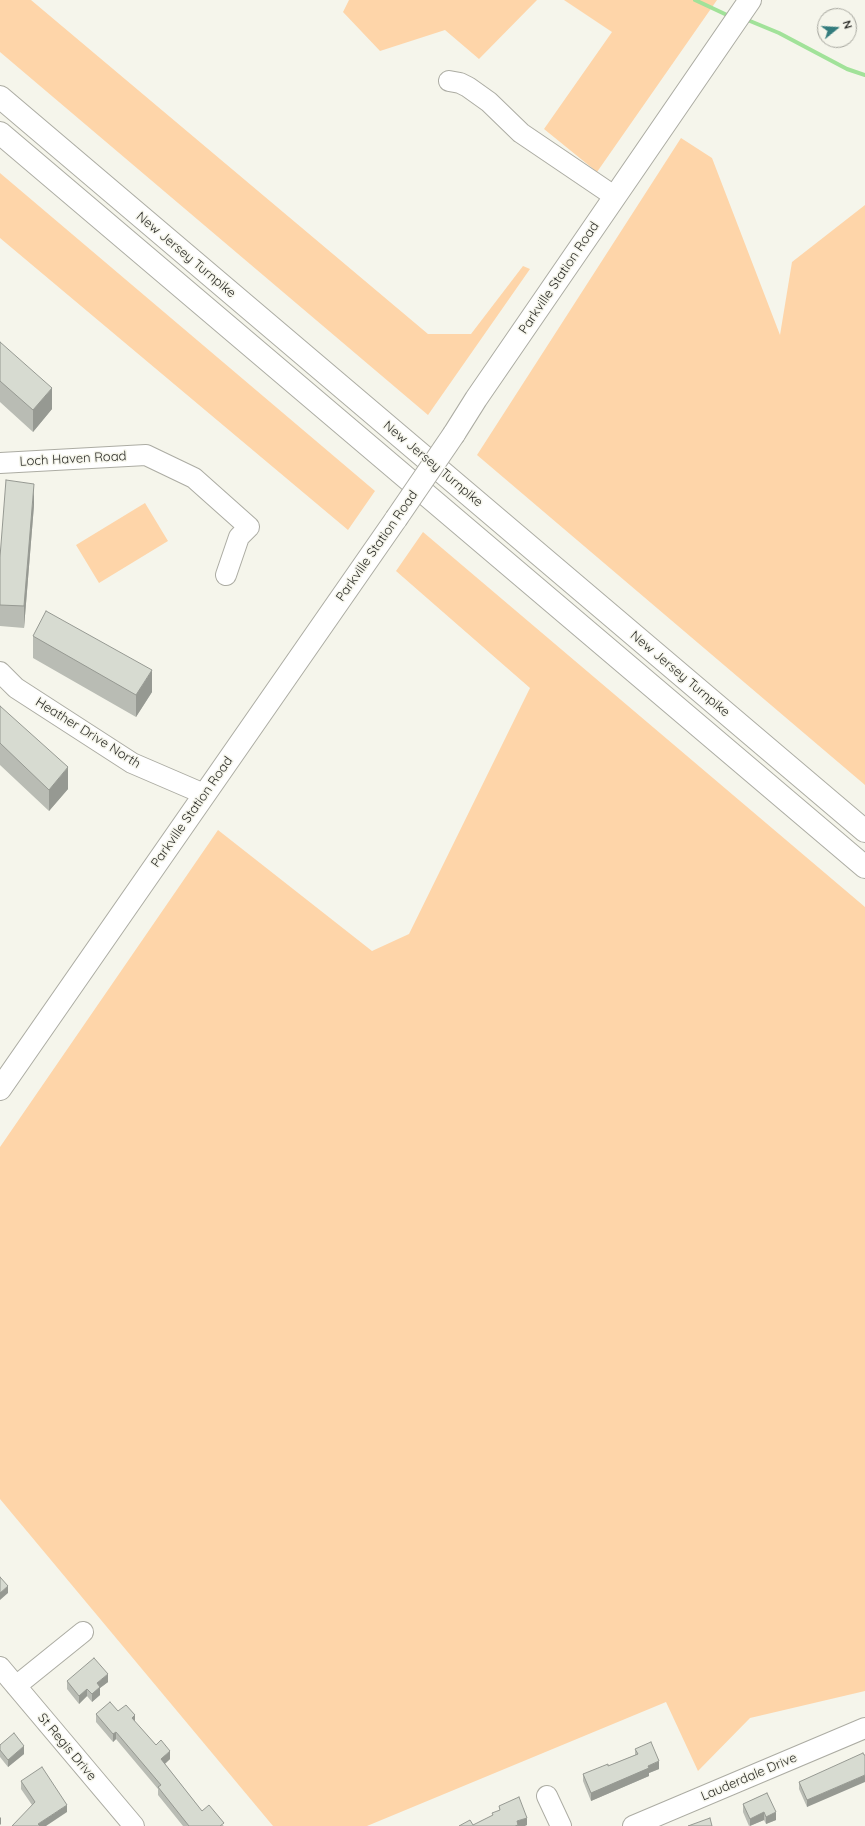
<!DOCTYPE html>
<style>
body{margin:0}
#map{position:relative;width:865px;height:1826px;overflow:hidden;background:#f5f5eb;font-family:Quicksand,sans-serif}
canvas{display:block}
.north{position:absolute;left:817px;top:8px;width:40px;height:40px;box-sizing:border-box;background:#f5f5eb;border:1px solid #a5a59d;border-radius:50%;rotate:72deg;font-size:11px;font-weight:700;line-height:16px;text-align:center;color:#2c2c28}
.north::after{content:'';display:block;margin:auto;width:14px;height:18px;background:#337c7d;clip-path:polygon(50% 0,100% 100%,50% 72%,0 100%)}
</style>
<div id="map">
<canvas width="865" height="1826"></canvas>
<div class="north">N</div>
</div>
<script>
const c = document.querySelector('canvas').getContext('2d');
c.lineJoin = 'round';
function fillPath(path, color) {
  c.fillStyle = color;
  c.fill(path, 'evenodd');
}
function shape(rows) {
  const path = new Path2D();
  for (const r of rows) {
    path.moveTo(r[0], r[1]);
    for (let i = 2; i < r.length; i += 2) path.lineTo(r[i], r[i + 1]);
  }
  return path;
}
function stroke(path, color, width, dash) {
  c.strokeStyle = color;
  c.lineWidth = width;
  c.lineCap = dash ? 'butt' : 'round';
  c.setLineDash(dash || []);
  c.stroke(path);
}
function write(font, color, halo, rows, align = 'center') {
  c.font = font + ' Quicksand,sans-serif';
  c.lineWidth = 3;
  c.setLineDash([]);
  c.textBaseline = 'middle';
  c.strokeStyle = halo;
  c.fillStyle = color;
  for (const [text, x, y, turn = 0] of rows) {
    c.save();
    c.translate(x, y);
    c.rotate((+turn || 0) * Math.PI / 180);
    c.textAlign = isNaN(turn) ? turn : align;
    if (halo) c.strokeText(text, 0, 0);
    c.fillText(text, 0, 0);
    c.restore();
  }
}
const green = shape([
 [0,0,31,0,428,334,471,334,523,266,530,269,428,415,0,52],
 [349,0,537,0,479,59,445,30,380,51,343,12],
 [564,0,717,0,597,172,544,129,612,32],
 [681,138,712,158,780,335,792,262,865,205,865,785,477,455],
 [0,173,375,491,348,530,0,238],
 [145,503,168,541,99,583,76,545],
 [423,532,865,907,865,1691,750,1718,698,1771,666,1702,367,1826,273,1826,0,1499,0,1147,218,830,372,951,409,934,530,688,396,571]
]);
const stream = shape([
 [695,0,727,15],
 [750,21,779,33,847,69,865,75]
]);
const minor = shape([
 [449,81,460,83,468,87,489,102,521,133,614,196],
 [0,463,146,455,194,478,249,527,239,537,226,575],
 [0,672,16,688,132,763,204,794],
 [0,1667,134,1826],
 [16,1686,83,1632],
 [547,1796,561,1826],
 [633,1826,865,1728]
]);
const major = shape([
 [454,434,476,399,750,0],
 [0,1089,396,519]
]);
const highway = shape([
 [0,97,865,831],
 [0,133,865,867]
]);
const majorBridge = shape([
 [396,519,454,434]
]);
const wall = shape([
 [0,342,52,409,33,432,0,402],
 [34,505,24,628,0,626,0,557],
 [33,636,152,692,136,717,33,658],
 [0,706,68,789,49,811,0,765],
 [67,1681,108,1682,100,1688,100,1695,92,1702,87,1696,79,1704,67,1689],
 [118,1711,135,1722,156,1745,170,1759,165,1764,202,1811,224,1826,183,1826,158,1795,158,1789,116,1739,113,1742,96,1722,96,1714],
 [0,1745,24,1754,8,1767,0,1757],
 [635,1749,659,1769,649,1773,649,1776,591,1801,583,1781,583,1774,608,1766,635,1755],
 [864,1755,807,1807,799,1789,799,1782],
 [21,1781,67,1812,32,1805,21,1789],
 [767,1793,776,1820,766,1824,764,1820,749,1826,743,1812,743,1804]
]);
const shadedWall = shape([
 [52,388,52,409,33,432,33,410],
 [34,484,34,505,24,628,24,606],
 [152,670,152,692,136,717,136,695],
 [68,767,68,789,49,811,49,790],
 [8,1586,8,1593,0,1600,0,1593],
 [108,1674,108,1682,100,1688,100,1695,92,1702,92,1694,97,1683],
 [87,1689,87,1696,79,1704,79,1696],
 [135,1715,135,1723,132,1718],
 [116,1732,116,1739,113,1742,113,1734],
 [24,1746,24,1754,8,1767,8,1760],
 [170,1751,170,1759,161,1767,161,1759],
 [659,1761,659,1769,649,1773,649,1776,591,1801,591,1793],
 [865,1775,865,1782,807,1807,807,1800],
 [67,1805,67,1812,46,1826,38,1826,38,1824],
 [764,1812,764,1820,750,1826,750,1819],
 [776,1812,776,1820,766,1824,766,1817],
 [1,1817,1,1824,0,1825,0,1818],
 [527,1818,527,1825,525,1826,515,1826,517,1821]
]);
const building = shape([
 [0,342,52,388,33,410,0,381,0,342],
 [6,480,34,484,24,606,0,605,0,557,6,480],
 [46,611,152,670,136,695,33,636,46,611],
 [0,706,68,767,49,790,0,743,0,706],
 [0,1577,8,1586,0,1593,0,1577],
 [94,1658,108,1674,97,1683,100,1687,92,1694,87,1689,79,1696,67,1681,94,1658],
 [110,1702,118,1711,126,1705,135,1715,132,1718,156,1745,161,1740,170,1751,161,1759,202,1811,209,1805,224,1823,220,1826,189,1826,158,1787,161,1785,116,1732,113,1734,96,1714,110,1702],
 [14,1733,24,1746,8,1760,0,1750,0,1745,14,1733],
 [651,1742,659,1761,648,1766,649,1768,591,1793,583,1774,608,1764,608,1766,638,1754,635,1749,651,1742],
 [863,1753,864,1755,865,1755,865,1775,807,1800,799,1782,863,1753],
 [42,1767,67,1805,38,1824,40,1826,12,1826,35,1802,21,1781,42,1767],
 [767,1793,776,1812,766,1817,764,1812,750,1819,743,1804,767,1793],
 [519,1797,527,1818,517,1821,518,1825,515,1826,459,1826,470,1820,473,1825,493,1815,492,1813,500,1810,499,1806,519,1797],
 [710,1818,712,1826,688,1826,710,1818]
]);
const streetNames = [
 ["New Jersey Turnpike",186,255,40],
 ["Parkville Station Road",559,278,-56],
 ["Loch Haven Road",73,459,-3],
 ["New Jersey Turnpike",433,464,40],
 ["Parkville Station Road",377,546,-55],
 ["New Jersey Turnpike",680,674,40],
 ["Heather Drive North",88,733,32],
 ["Parkville Station Road",192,812,-55],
 ["St Regis Drive",67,1747,50],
 ["Lauderdale Drive",749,1777,-23]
];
fillPath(green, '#fed5a9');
stroke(stream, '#a1e299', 4);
stroke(minor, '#acaca3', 22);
stroke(major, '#acaca3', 24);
stroke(highway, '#acaca3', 24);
stroke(minor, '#fff', 20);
stroke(major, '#fff', 22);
stroke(highway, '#fff', 22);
stroke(majorBridge, '#acaca3', 24, []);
stroke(majorBridge, '#fff', 22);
fillPath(wall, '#b9bcb4');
fillPath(shadedWall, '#969992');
fillPath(building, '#d7dbd1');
stroke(building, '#969992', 1);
write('13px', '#2c2c28', '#f5f5eb', streetNames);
</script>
